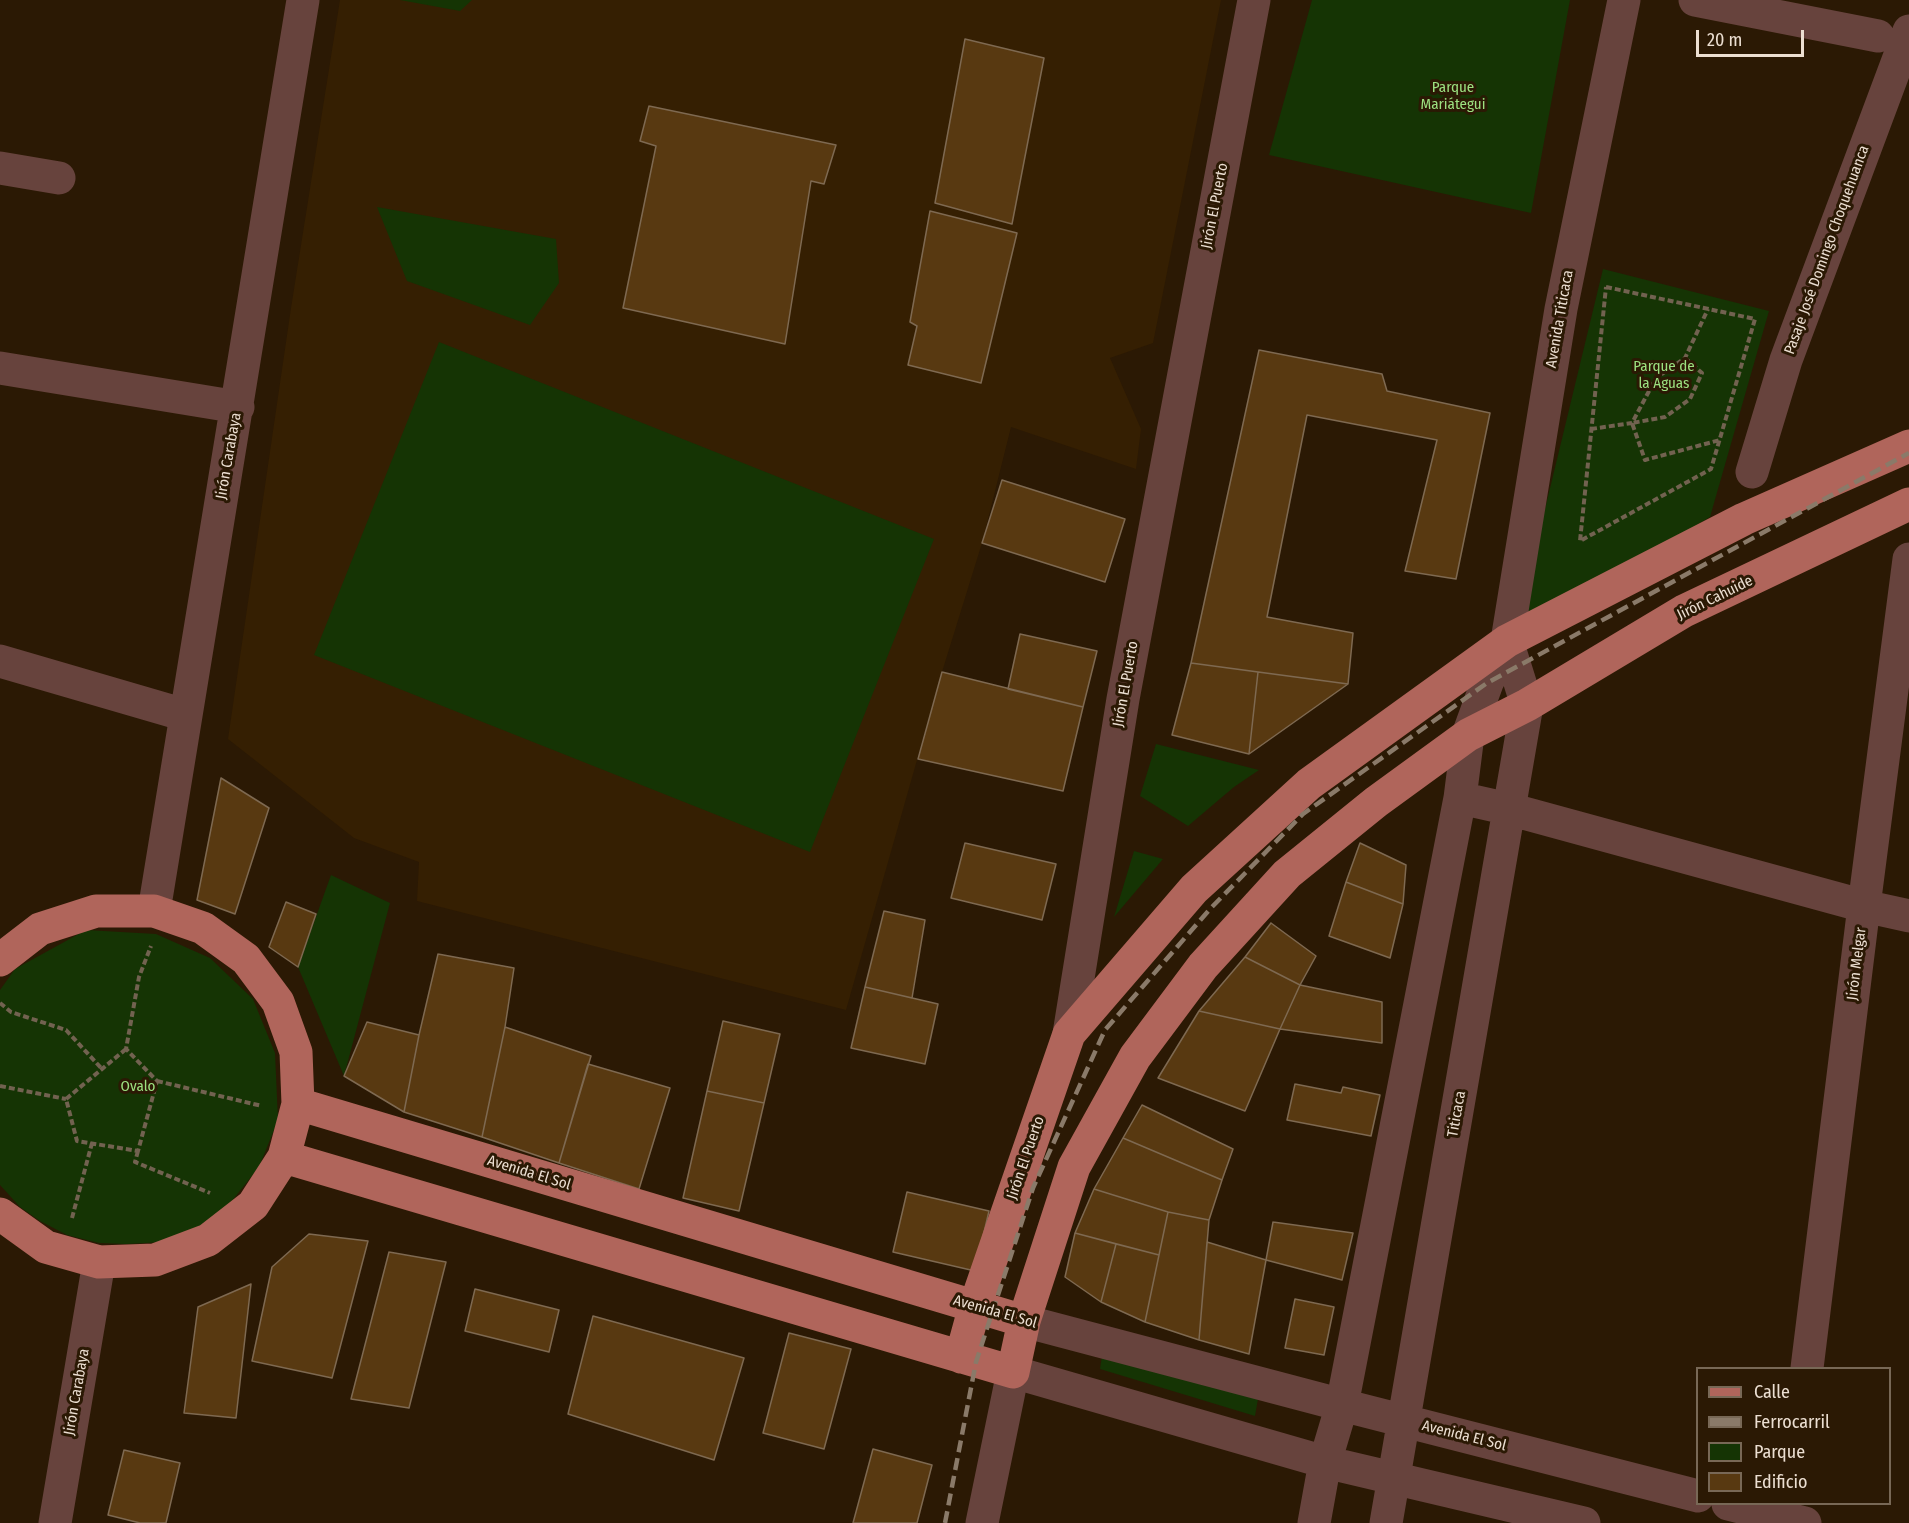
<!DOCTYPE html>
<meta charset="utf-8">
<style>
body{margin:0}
#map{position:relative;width:1909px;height:1523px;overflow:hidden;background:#2b1904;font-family:"Fira Sans Condensed",sans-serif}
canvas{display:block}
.legend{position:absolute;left:1696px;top:1367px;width:195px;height:138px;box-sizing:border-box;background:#2b1904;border:2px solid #786856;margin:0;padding:8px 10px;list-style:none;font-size:18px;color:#ecdfd2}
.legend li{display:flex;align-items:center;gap:12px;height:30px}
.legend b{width:30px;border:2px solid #786856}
.scale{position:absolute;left:1696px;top:30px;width:108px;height:27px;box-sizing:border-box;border:3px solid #ecdfd2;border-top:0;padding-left:8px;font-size:18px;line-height:21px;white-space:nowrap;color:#ecdfd2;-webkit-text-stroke:4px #2b1904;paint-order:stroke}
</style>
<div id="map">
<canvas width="1909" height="1523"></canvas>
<ul class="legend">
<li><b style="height:8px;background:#b0655b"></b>Calle</li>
<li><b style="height:8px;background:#8a7a69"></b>Ferrocarril</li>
<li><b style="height:16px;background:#153404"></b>Parque</li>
<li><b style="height:16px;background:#583911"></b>Edificio</li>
</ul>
<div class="scale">20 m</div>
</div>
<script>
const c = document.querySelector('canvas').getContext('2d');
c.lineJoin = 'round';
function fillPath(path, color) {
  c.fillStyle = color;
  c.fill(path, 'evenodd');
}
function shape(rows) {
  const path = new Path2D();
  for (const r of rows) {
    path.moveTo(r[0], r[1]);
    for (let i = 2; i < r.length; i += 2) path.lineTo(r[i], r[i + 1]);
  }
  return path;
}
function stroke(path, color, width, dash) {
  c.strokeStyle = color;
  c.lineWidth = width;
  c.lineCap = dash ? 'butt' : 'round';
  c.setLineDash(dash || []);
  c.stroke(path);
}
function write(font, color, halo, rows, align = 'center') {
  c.font = font + ' "Fira Sans Condensed",sans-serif';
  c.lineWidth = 6;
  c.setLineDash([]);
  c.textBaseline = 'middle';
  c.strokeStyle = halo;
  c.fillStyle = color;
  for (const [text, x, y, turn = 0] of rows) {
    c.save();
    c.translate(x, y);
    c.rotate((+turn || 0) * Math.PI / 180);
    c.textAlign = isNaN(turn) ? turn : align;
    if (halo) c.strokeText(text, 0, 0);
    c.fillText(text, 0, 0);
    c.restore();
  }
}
const built = shape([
 [340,0,1221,0,1153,343,1110,358,1141,429,1136,469,1011,427,982,543,942,672,846,1010,417,901,419,862,354,838,228,739,291,308]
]);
const green = shape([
 [400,0,472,0,460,11],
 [1312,0,1570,0,1531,213,1269,155],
 [377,207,556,239,559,283,530,325,407,281],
 [1603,269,1769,311,1710,517,1515,633],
 [439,342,934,539,810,852,314,655],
 [1156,744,1259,770,1234,787,1188,826,1140,796],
 [1134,851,1163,859,1114,917],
 [331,875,390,903,344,1076,298,967],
 [86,930,156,934,210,958,253,999,275,1053,278,1120,259,1167,231,1202,200,1227,164,1242,126,1244,99,1243,67,1235,40,1221,20,1207,0,1185,0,990,15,969],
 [1102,1356,1258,1399,1255,1416,1100,1369]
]);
const building = shape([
 [965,39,1044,58,1012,224,935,203,965,39],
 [649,106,836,145,824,184,811,181,785,344,623,308,656,146,640,141,649,106],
 [930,211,1017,233,981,383,908,365,917,326,910,322,930,211],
 [1259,350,1382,374,1387,391,1490,413,1456,579,1405,571,1437,440,1307,415,1267,617,1353,633,1348,684,1191,663,1259,350],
 [1002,480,1125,519,1105,582,982,543,1002,480],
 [1020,634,1097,651,1083,707,1008,689,1020,634],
 [1191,663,1258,672,1249,754,1172,735,1191,663],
 [942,672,1083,707,1063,791,918,759,942,672],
 [1258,672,1348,684,1249,754,1258,672],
 [221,778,269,808,235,914,197,900,221,778],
 [965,843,1056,864,1042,920,951,898,965,843],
 [1360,843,1406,865,1403,904,1346,882,1360,843],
 [1346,882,1403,904,1390,958,1329,936,1346,882],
 [286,902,316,914,298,967,269,947,286,902],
 [884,911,925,920,912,998,865,987,884,911],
 [1271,923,1316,956,1300,985,1245,957,1271,923],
 [438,954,514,968,505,1027,482,1137,404,1112,419,1035,438,954],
 [1245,957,1300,985,1280,1029,1199,1011,1245,957],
 [1300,985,1382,1002,1382,1043,1280,1029,1300,985],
 [865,987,938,1004,925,1064,851,1048,865,987],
 [1199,1011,1280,1029,1245,1111,1158,1078,1199,1011],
 [723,1021,780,1034,764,1103,707,1091,723,1021],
 [367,1022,419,1035,404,1112,344,1076,367,1022],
 [505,1027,591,1056,559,1163,482,1137,505,1027],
 [588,1064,670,1088,639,1189,559,1163,588,1064],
 [1295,1084,1341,1093,1343,1087,1380,1095,1371,1136,1287,1120,1295,1084],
 [707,1091,764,1103,739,1211,683,1198,707,1091],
 [1142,1105,1233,1149,1222,1180,1123,1138,1142,1105],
 [1123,1138,1222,1180,1209,1220,1168,1212,1094,1189,1123,1138],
 [1094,1189,1168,1212,1159,1255,1075,1233,1094,1189],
 [907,1192,989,1211,975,1271,893,1252,907,1192],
 [1168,1212,1209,1220,1199,1340,1145,1322,1168,1212],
 [1273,1222,1353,1233,1342,1280,1266,1260,1273,1222],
 [1075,1233,1116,1244,1101,1302,1065,1277,1075,1233],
 [309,1234,368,1241,332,1378,252,1361,272,1267,309,1234],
 [1207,1242,1266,1260,1249,1354,1199,1340,1207,1242],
 [1116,1244,1159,1255,1145,1322,1101,1302,1116,1244],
 [389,1252,446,1262,409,1408,351,1399,389,1252],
 [251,1284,236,1418,184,1413,198,1307,251,1284],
 [475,1289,559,1310,549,1352,465,1331,475,1289],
 [1295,1299,1334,1307,1324,1355,1285,1348,1295,1299],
 [593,1316,744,1358,714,1460,568,1414,593,1316],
 [789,1333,851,1349,824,1449,763,1433,789,1333],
 [873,1449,932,1465,917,1523,853,1523,873,1449],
 [124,1450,180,1463,166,1523,140,1523,108,1515,124,1450]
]);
const path = shape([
 [1606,287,1755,319,1711,469,1580,541,1606,287],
 [1685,358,1702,373,1690,399,1665,417,1632,423,1645,460,1720,440],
 [1591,429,1632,423,1656,378,1685,358,1708,309],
 [0,1003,11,1012,66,1030,102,1069],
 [126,1049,66,1099,77,1141,138,1151,157,1081,126,1049,139,977,151,946],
 [157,1081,262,1106],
 [0,1086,66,1099],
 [138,1151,135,1162,210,1193],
 [72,1218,92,1143]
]);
const minor = shape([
 [1695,0,1878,36],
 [0,168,59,178],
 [0,368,238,407],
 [1752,472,1786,360,1909,31],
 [0,661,185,715],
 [1460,798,1509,809,1864,906,1909,916],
 [154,911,303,0],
 [1069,1034,1123,699,1254,0],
 [1024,1321,1342,1405,1698,1496],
 [1807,1368,1864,906,1909,559],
 [1728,1504,1805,1523],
 [55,1523,99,1262],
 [982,1523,1013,1372,1325,1462,1584,1523],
 [1314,1523,1325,1462,1342,1405,1460,798,1468,735,1487,683,1507,641,1561,309,1624,0],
 [1386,1523,1527,705,1507,641]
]);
const major = shape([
 [0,960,40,929,96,911,154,911,203,928,246,959,278,1002,296,1052,298,1104,284,1157,253,1205,208,1240,155,1260,99,1262,46,1247,0,1214],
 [298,1104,1024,1321],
 [284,1157,1013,1372,1024,1321,1074,1167,1135,1057,1203,966,1287,874,1376,802,1468,735,1527,705,1684,611,1909,504],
 [961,1357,975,1306,1069,1034,1194,889,1309,784,1507,641,1744,519,1909,446]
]);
const rail = shape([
 [945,1523,976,1362,1033,1188,1105,1030,1210,909,1303,814,1487,683,1909,453]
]);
const parkNames = [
 ["Parque",1453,88],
 ["Mariátegui",1453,105],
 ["Parque de",1664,367],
 ["la Aguas",1664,384],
 ["Ovalo",138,1087]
];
const streetNames = [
 ["Jirón El Puerto",1215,206,-79],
 ["Pasaje José Domingo Choquehuanca",1827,250,-70],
 ["Avenida Titicaca",1560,319,-80],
 ["Jirón Carabaya",229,456,-80],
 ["Jirón Cahuide",1715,598,-26],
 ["Jirón El Puerto",1126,684,-80],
 ["Jirón Melgar",1857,964,-83],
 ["Titicaca",1457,1114,-80],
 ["Jirón El Puerto",1026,1158,-71],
 ["Avenida El Sol",529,1173,17],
 ["Avenida El Sol",995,1312,16],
 ["Jirón Carabaya",77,1392,-80],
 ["Avenida El Sol",1464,1436,14]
];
fillPath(built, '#351f02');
fillPath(green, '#153404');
fillPath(building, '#583911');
stroke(building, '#7e6951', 1.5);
stroke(path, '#726250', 4, [6, 3]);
stroke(minor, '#67433d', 33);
stroke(major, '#b0655b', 33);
stroke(rail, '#8a7a69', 4.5, [12, 6]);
write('15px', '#9ce180', '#2b1904', parkNames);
write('15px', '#ecdfd2', '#2b1904', streetNames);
</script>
